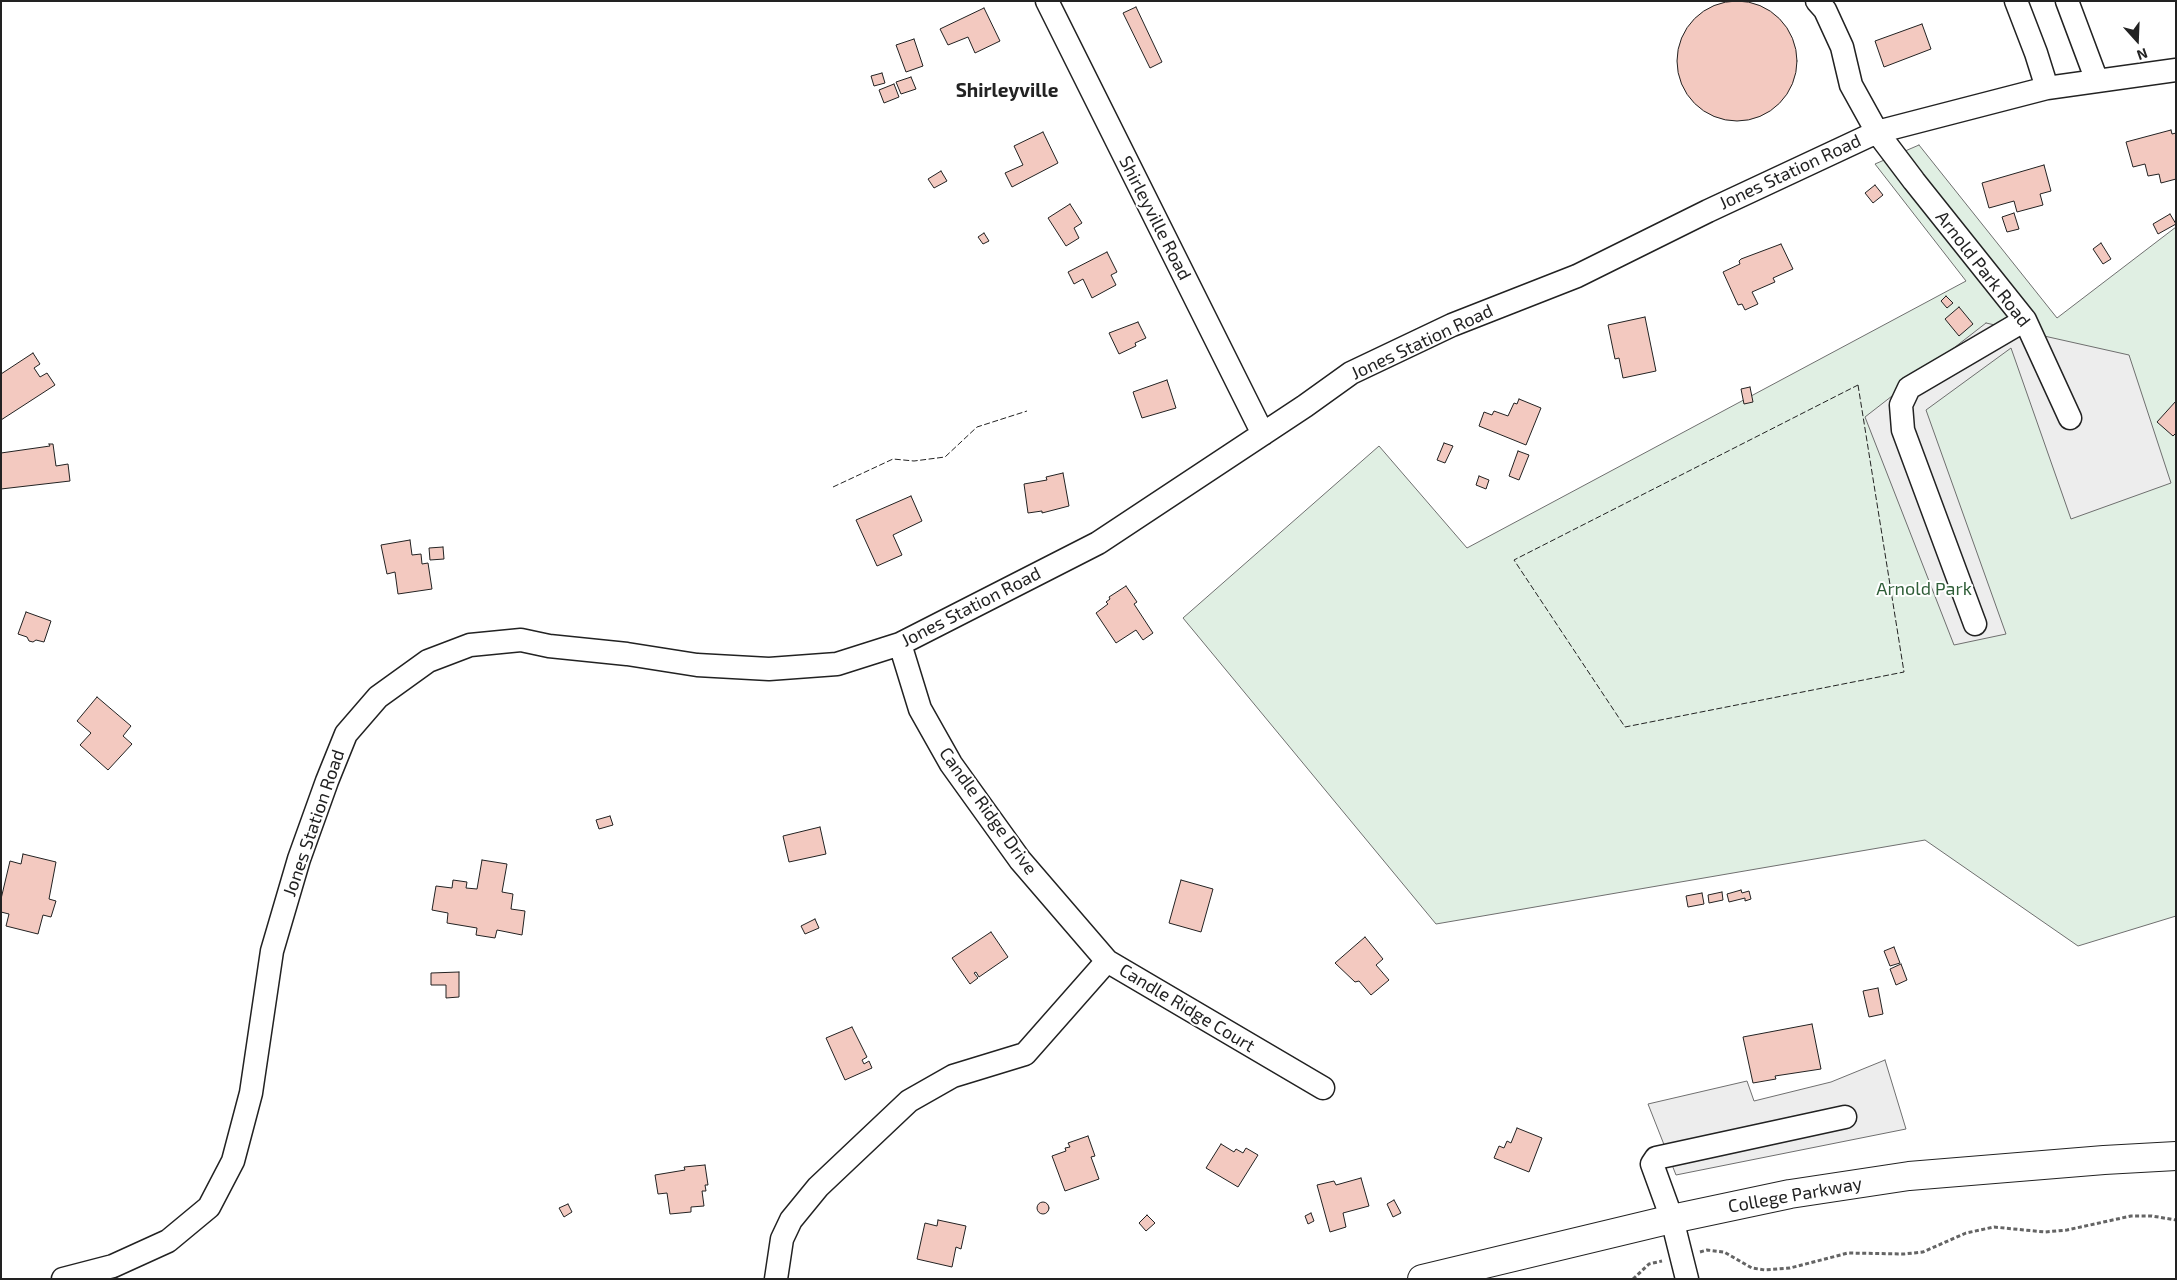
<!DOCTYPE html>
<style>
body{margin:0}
#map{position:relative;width:2177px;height:1280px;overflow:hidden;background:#fff;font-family:"Exo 2",sans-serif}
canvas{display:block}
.frame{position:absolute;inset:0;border:2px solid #222;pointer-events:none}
.north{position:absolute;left:2112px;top:15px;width:50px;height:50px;-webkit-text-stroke:4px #fff;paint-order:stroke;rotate:160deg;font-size:14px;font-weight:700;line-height:20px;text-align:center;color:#222}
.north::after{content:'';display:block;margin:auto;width:18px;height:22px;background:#222;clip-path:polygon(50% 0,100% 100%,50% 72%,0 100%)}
</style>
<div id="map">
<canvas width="2177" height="1280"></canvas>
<div class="frame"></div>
<div class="north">N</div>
</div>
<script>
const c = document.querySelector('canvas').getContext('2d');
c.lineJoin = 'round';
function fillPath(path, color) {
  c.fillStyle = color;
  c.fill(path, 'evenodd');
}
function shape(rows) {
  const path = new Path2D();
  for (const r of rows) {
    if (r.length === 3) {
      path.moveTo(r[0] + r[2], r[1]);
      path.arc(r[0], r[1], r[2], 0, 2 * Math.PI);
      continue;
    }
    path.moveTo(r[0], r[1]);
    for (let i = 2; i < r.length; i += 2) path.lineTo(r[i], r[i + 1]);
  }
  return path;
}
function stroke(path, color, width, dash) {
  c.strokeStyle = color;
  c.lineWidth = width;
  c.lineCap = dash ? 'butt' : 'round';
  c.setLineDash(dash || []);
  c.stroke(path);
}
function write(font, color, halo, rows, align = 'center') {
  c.font = font + ' "Exo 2",sans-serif';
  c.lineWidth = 4;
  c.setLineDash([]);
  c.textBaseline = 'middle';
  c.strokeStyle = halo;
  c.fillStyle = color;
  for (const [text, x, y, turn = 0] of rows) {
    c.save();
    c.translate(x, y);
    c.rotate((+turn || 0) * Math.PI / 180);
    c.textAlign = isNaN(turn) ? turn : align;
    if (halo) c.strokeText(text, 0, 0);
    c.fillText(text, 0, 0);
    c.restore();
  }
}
const green = shape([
 [1919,145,2057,318,2176,227,2176,916,2078,946,1925,840,1436,924,1183,618,1379,446,1467,548,1966,281,1875,164,1919,145]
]);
const parking = shape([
 [1986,323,2129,355,2171,483,2071,519,2011,348,1926,410,2006,634,1954,645,1865,417,1986,323],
 [1885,1060,1906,1129,1676,1175,1648,1104,1747,1081,1754,1101,1831,1082,1885,1060]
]);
const building = shape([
 [1737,61,60],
 [1136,7,1162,62,1150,68,1123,13,1136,7],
 [984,8,1000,41,975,53,968,37,948,45,940,29,984,8],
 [1922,24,1931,49,1884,67,1875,41,1922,24],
 [914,39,923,66,906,72,896,45,914,39],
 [882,73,885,83,874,86,871,76,882,73],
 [911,77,916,89,901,94,896,82,911,77],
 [894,84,899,97,884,103,879,90,894,84],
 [2171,130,2172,134,2176,133,2176,179,2161,183,2159,174,2148,176,2145,164,2133,167,2126,142,2171,130],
 [1043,132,1058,163,1012,187,1005,173,1023,165,1014,146,1043,132],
 [2044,165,2051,191,2040,194,2043,205,2017,212,2014,201,1989,208,1982,183,2044,165],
 [941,171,947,181,934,188,928,179,941,171],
 [1875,185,1883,195,1873,203,1865,193,1875,185],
 [1070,204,1082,223,1074,228,1079,238,1066,246,1048,218,1070,204],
 [2014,213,2019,229,2007,232,2002,217,2014,213],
 [2170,214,2176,224,2158,234,2153,224,2170,214],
 [984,233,989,241,983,244,978,237,984,233],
 [2101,243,2111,259,2103,264,2093,249,2101,243],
 [1781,244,1793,269,1773,278,1775,282,1752,292,1758,304,1745,310,1742,304,1738,305,1723,272,1740,264,1739,261,1741,259,1781,244],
 [1107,252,1117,272,1111,275,1116,285,1092,298,1083,279,1074,284,1068,272,1107,252],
 [1946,296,1953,303,1947,308,1941,301,1946,296],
 [1959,307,1973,324,1959,336,1945,319,1959,307],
 [1645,317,1656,371,1623,378,1619,358,1615,359,1608,325,1645,317],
 [1138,322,1146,338,1135,343,1136,346,1119,354,1109,333,1138,322],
 [33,353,40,364,34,368,40,377,47,373,55,385,1,420,1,374,33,353],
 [1167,380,1176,408,1142,418,1133,392,1167,380],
 [1750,387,1753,402,1744,404,1741,389,1750,387],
 [1519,399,1541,408,1526,445,1479,426,1484,412,1492,415,1494,411,1508,416,1514,403,1517,404,1519,399],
 [2176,401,2176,433,2173,436,2157,422,2176,401],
 [1444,443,1453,446,1445,463,1437,460,1444,443],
 [49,444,53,444,56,466,68,464,70,481,1,489,1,453,50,446,49,444],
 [1518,451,1529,455,1519,480,1509,476,1518,451],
 [1063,473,1069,506,1042,513,1042,511,1028,513,1024,484,1047,480,1046,477,1063,473],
 [1479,476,1489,480,1486,489,1476,485,1479,476],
 [911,496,922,521,893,535,902,555,877,566,856,520,911,496],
 [410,540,412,555,421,554,422,564,428,563,432,589,398,594,395,572,387,574,381,545,410,540],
 [443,547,444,559,430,560,429,548,443,547],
 [1126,586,1137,602,1134,604,1153,633,1143,640,1136,630,1116,643,1096,613,1108,604,1106,602,1110,599,1109,597,1126,586],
 [26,612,51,621,44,642,36,640,33,642,29,641,27,637,18,634,26,612],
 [97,697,131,726,123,736,132,744,108,770,80,745,91,733,77,721,97,697],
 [610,816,613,825,599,829,596,820,610,816],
 [820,827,826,854,789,862,783,836,820,827],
 [23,854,56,862,49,899,56,901,51,917,43,915,38,934,6,926,9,914,1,912,1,899,10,861,21,864,23,854],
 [482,860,507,864,502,892,513,894,511,909,525,911,522,935,497,930,495,938,476,935,477,928,447,923,448,913,432,910,436,886,452,888,453,880,467,882,466,888,477,889,482,860],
 [1181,880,1213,889,1201,932,1169,923,1181,880],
 [1741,890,1742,893,1749,891,1751,899,1745,901,1745,898,1729,902,1727,894,1741,890],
 [1722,892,1723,900,1709,903,1708,895,1722,892],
 [1702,893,1704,904,1688,907,1686,896,1702,893],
 [815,919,819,928,805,934,801,926,815,919],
 [991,932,1008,957,979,977,976,972,974,973,978,978,970,984,952,958,991,932],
 [1365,937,1383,959,1376,965,1389,980,1371,995,1359,981,1355,982,1335,963,1365,937],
 [1894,947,1900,963,1890,966,1884,951,1894,947],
 [1901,964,1907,980,1896,985,1890,969,1901,964],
 [459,972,459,997,446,998,446,985,431,985,431,973,459,972],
 [1878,988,1883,1014,1869,1017,1863,991,1878,988],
 [1812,1024,1821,1069,1775,1076,1776,1079,1753,1083,1743,1037,1812,1024],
 [852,1027,867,1057,862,1060,864,1064,869,1061,872,1068,845,1080,826,1038,852,1027],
 [1517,1128,1542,1138,1529,1172,1494,1158,1499,1146,1504,1148,1507,1141,1511,1143,1517,1128],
 [1088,1136,1095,1156,1091,1157,1099,1179,1065,1191,1052,1156,1066,1151,1065,1148,1070,1147,1068,1143,1088,1136],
 [1221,1144,1234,1152,1236,1149,1243,1153,1246,1148,1258,1155,1238,1187,1206,1168,1221,1144],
 [705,1165,708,1185,705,1185,706,1191,702,1191,704,1206,691,1207,691,1212,670,1214,667,1193,658,1194,655,1175,685,1170,684,1167,705,1165],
 [1361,1178,1369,1206,1343,1213,1346,1227,1330,1232,1317,1185,1334,1181,1336,1185,1361,1178],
 [1394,1200,1401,1213,1393,1217,1387,1204,1394,1200],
 [1043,1208,6],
 [568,1204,572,1212,564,1217,559,1208,568,1204],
 [1311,1213,1314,1221,1308,1224,1305,1216,1311,1213],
 [1147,1215,1155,1223,1146,1231,1139,1223,1147,1215],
 [938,1220,966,1226,961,1249,956,1247,952,1267,917,1259,925,1223,937,1226,938,1220]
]);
const path = shape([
 [1700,1252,1707,1250,1724,1252,1752,1268,1765,1270,1790,1268,1848,1253,1904,1254,1923,1252,1966,1233,1994,1227,2045,1232,2067,1230,2131,1216,2152,1216,2176,1220],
 [1633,1279,1649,1264,1662,1261]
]);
const minor = shape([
 [1047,1,1263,434],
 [1817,1,1825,10,1842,47,1851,85,1877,132,1914,181,2025,320,2070,418],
 [2016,1,2036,53,2047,88],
 [2067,1,2097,81],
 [1975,624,1903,430,1901,405,1909,388,2025,320],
 [900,644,920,709,951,764,1020,860,1107,961,1323,1088],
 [63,1279,113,1266,168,1241,209,1207,233,1161,251,1093,272,951,299,859,327,781,346,734,378,697,428,661,470,645,521,640,549,646,627,654,697,665,769,669,837,664,900,644,1098,543,1305,406,1351,373,1452,325,1577,276,1708,211,1877,132,2047,88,2176,70],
 [776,1279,782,1239,791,1220,818,1187,909,1101,953,1076,1025,1054,1107,961],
 [1687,1279,1672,1219,1652,1164,1656,1158,1845,1117]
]);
const major = shape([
 [1422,1279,1672,1219,1790,1194,1909,1176,2104,1160,2176,1156]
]);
const fence = shape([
 [1858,385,1904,672,1625,727,1514,560,1858,385],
 [833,487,893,459,914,461,945,457,977,427,1027,411]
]);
const streetNames = [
 ["Jones Station Road",1790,172,-25],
 ["Shirleyville Road",1155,218,63],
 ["Arnold Park Road",1983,269,52],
 ["Jones Station Road",1422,342,-25],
 ["Jones Station Road",971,607,-27],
 ["Candle Ridge Drive",988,811,54],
 ["Jones Station Road",314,823,-71],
 ["Candle Ridge Court",1187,1008,31],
 ["College Parkway",1795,1195,-10]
];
const parkNames = [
 ["Arnold Park",1924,589]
];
const neighbourhoodNames = [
 ["Shirleyville",1007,91]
];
fillPath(green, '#e0efe3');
stroke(green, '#6f6f6f', 1);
fillPath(parking, '#ededed');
stroke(parking, '#6f6f6f', 1);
fillPath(building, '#f3c9c0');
stroke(building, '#222', 1);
stroke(minor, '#222', 25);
stroke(major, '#222', 30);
stroke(path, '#646464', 3, [4, 2.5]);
stroke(minor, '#fff', 22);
stroke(major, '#fff', 28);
stroke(fence, '#222', 1, [6, 2.5]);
write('18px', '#222', '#fff', streetNames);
write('18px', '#2f5e38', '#fff', parkNames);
write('bold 19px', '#222', '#fff', neighbourhoodNames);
</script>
